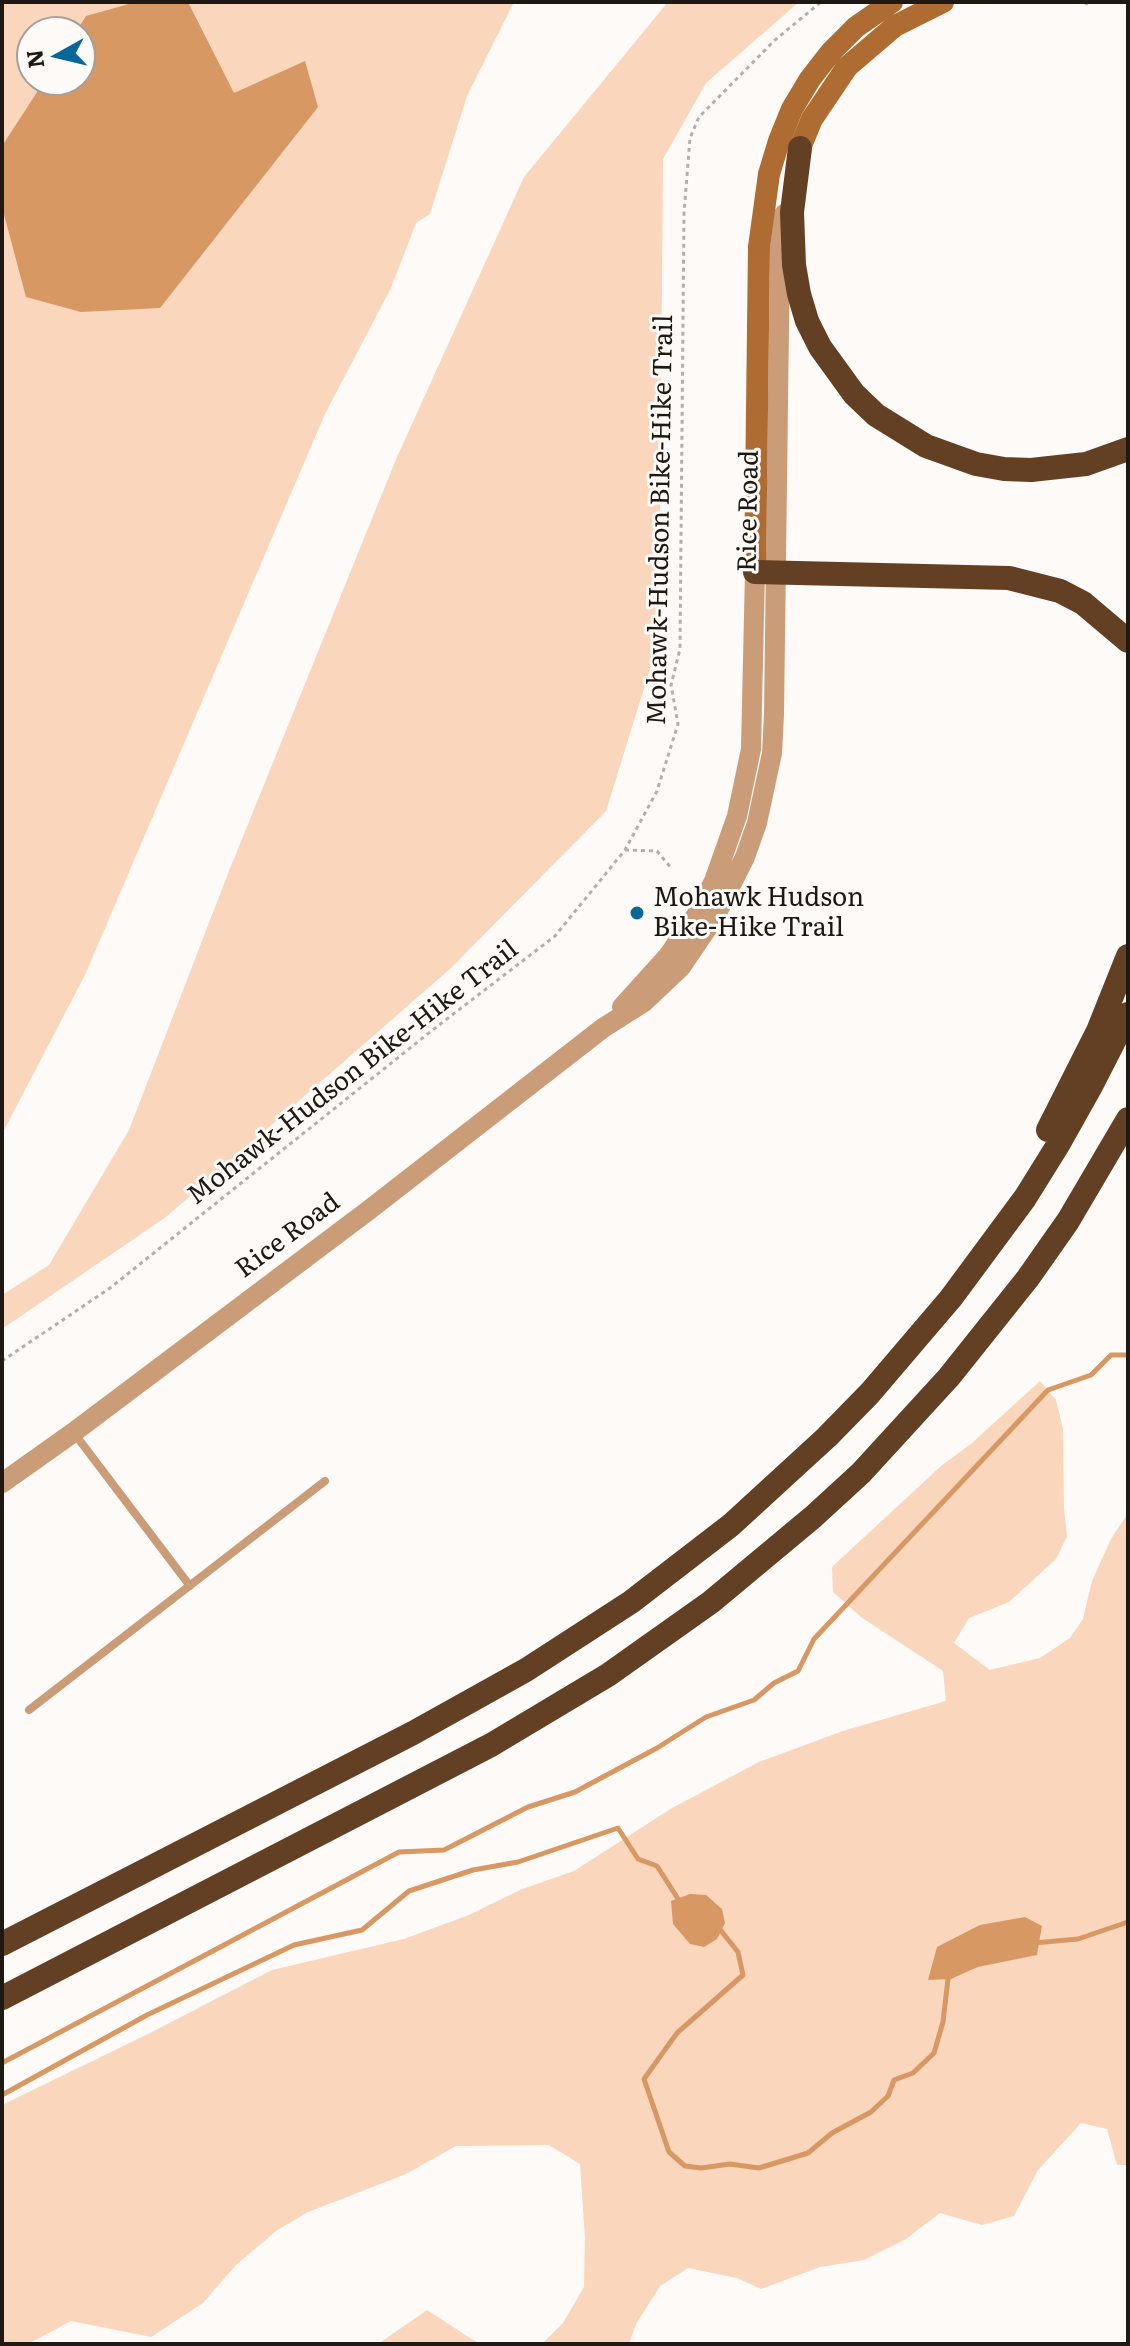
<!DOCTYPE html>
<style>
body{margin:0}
#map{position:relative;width:1130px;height:2346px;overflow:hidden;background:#fefaf7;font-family:Literata,serif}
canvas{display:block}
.frame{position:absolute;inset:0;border:4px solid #201813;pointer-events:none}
.north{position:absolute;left:16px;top:16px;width:80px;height:80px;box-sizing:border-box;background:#fefaf7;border:2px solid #a5a09c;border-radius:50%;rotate:262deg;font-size:22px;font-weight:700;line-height:32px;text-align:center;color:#201813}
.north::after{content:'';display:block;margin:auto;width:28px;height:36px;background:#076796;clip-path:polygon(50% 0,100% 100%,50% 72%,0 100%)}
</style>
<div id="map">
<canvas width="1130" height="2346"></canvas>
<div class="frame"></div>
<div class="north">N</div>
</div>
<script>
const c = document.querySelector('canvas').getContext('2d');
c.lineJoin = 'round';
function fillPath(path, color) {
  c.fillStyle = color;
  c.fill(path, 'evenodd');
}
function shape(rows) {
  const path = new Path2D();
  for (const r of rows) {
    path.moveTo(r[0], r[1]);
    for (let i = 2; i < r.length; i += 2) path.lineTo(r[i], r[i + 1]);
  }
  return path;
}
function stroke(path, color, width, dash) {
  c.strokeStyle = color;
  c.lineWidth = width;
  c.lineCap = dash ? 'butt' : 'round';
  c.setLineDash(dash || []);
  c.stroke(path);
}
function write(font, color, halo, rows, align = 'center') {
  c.font = font + ' Literata,serif';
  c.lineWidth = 6;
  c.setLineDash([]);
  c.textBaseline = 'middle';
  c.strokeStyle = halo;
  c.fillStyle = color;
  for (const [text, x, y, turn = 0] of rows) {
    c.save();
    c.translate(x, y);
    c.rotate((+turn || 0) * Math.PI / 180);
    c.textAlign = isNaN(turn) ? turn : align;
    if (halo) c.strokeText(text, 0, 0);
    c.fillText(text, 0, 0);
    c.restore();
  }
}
const green = shape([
 [2,2,514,2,467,96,430,214,416,223,391,288,325,414,85,975,2,1134],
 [32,32,80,32,80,80,32,80],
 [668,2,799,2,706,83,663,159,659,640,606,811,451,968,166,1217,2,1329,2,1295,49,1265,129,1130,229,871,397,457,524,177],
 [1040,1381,1056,1400,1063,1429,1064,1509,1067,1536,1056,1559,1009,1602,969,1618,954,1643,990,1670,1040,1658,1070,1638,1083,1619,1092,1581,1111,1539,1128,1513,1128,2165,1117,2165,1107,2129,1081,2123,1038,2170,1014,2216,982,2225,940,2213,906,2239,864,2260,820,2267,761,2289,737,2278,688,2268,660,2286,636,2324,629,2344,542,2344,563,2323,584,2287,585,2238,580,2164,549,2145,456,2146,406,2174,308,2212,276,2231,236,2265,203,2303,151,2337,71,2321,28,2344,2,2344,2,2105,148,2034,272,1970,404,1939,469,1915,520,1890,574,1871,672,1808,759,1762,843,1731,946,1701,943,1671,861,1617,833,1592,832,1567,941,1466,972,1443],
 [1042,1926,1037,1954,978,1967,951,1979,928,1979],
 [427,2310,467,2336,480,2344,378,2344]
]);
const water = shape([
 [136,2,188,2,234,93,305,61,318,107,160,308,81,312,26,297,2,207,2,146,45,80,80,80,80,32,76,32,86,16],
 [690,1894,706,1895,722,1909,725,1923,717,1939,704,1947,690,1944,673,1924,671,1901],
 [1025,1917,1042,1926,1037,1955,978,1967,951,1979,928,1980,937,1947,980,1925]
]);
const stream = shape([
 [718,1927,738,1952,743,1975,677,2033,644,2079,669,2152,685,2166,701,2168,730,2164,759,2168,808,2153,832,2133,871,2112,888,2096,894,2080,913,2073,934,2053,943,2022,948,1979,951,1975],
 [1034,1943,1078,1939,1128,1922],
 [2,2063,399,1852,444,1850,528,1807,575,1792,657,1748,706,1717,754,1700,774,1683,798,1671,814,1639,1048,1390,1091,1375,1111,1355,1128,1355],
 [2,2095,147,2015,294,1945,362,1930,409,1891,473,1870,518,1862,618,1828,638,1859,657,1866,680,1902]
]);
const path = shape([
 [1086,5,1087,2],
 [625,850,657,851,672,869],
 [2,1361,110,1288,430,1032,555,936,625,850,657,791,678,724,671,685,680,649,684,213,690,138,699,117,775,40,821,2]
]);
const service = shape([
 [74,1433,190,1586],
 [29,1710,325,1481]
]);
const tertiary = shape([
 [622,1007,668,956,699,911,714,881,737,816,751,749,755,572],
 [2,1483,74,1432,369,1210,603,1028,644,1002,681,967,715,917,745,857,757,823,772,753,774,714,780,248,784,214]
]);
const secondary = shape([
 [800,148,812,119,847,67,895,26,943,2],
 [755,572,759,247,769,174,779,141,792,109,810,79,831,52,856,27,892,2]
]);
const motorway = shape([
 [800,148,792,212,794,265,799,294,807,321,820,347,854,394,876,415,926,446,976,464,1004,469,1031,470,1086,464,1128,449],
 [755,572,1009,578,1060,591,1083,603,1128,641],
 [1048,1130,1098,1031,1128,956],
 [2,1944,413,1733,526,1670,631,1602,731,1525,827,1437,870,1393,951,1298,1025,1198,1058,1145,1090,1088,1128,1014],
 [2,1998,491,1745,608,1675,711,1602,813,1517,861,1473,949,1377,1028,1278,1068,1221,1128,1119]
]);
const markers = [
 [637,913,8,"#076796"]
];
const streetNames = [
 ["Rice Road",749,511,-89],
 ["Mohawk-Hudson Bike-Hike Trail",661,520,-89],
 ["Mohawk-Hudson Bike-Hike Trail",353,1073,-38],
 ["Rice Road",288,1236,-37]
];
const poiNames = [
 ["Mohawk Hudson",653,898],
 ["Bike-Hike Trail",653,928]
];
fillPath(green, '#f9d6bc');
fillPath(water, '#d89863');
stroke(stream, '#d89863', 5);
stroke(path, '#b5afac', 3, [4, 4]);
stroke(service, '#ca9c78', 8);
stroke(tertiary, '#ca9c78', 20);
stroke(secondary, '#ae6c32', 22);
stroke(motorway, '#634023', 24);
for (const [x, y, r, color] of markers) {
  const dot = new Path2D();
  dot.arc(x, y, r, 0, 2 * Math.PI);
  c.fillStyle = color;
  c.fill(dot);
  stroke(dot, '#fefaf7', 3);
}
write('26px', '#201813', '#fefaf7', streetNames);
write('26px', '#201813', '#fefaf7', poiNames, 'left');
</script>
